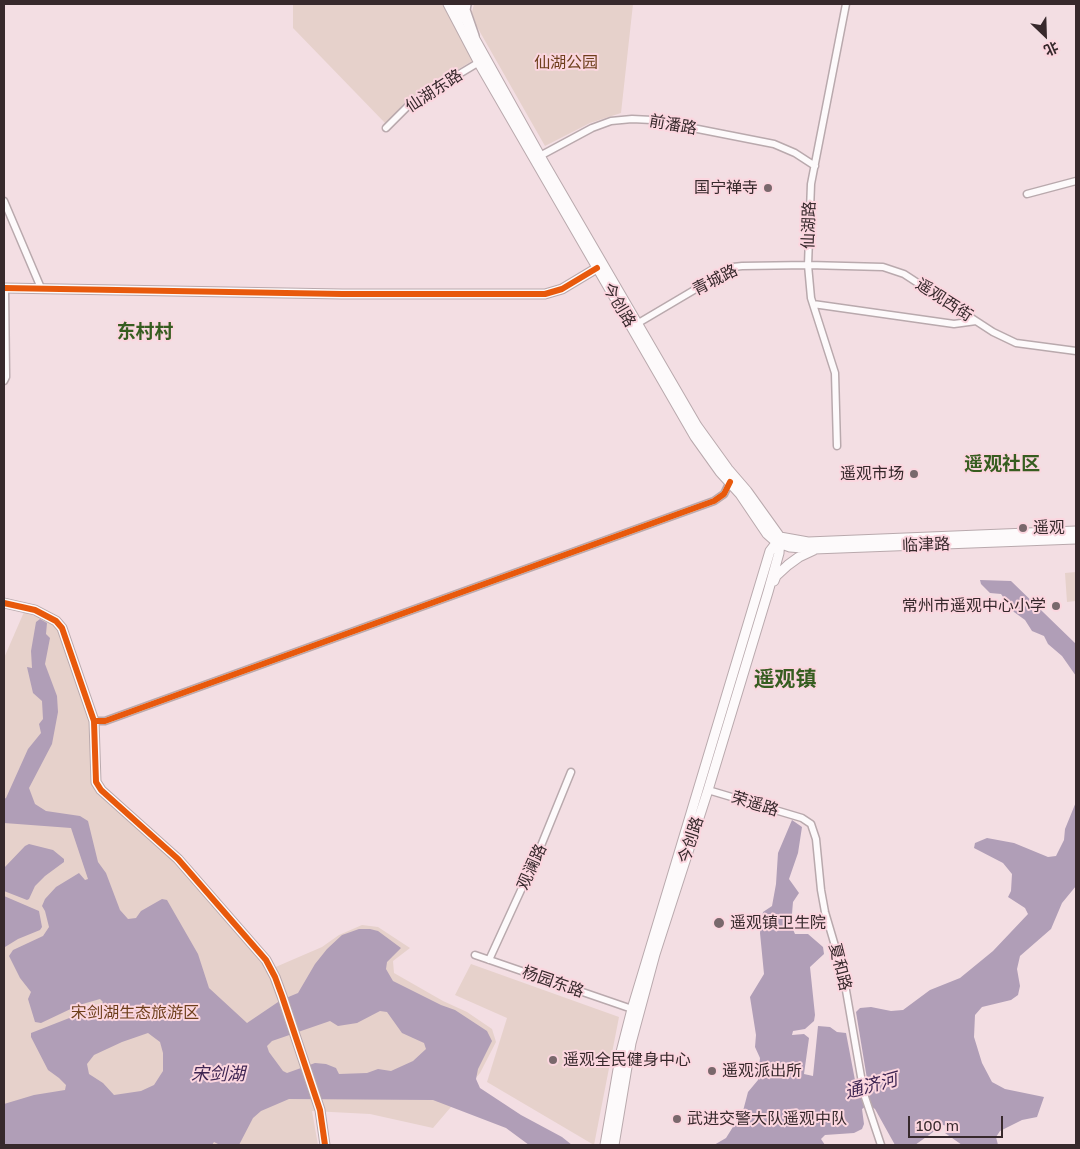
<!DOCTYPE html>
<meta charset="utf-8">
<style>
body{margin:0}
#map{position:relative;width:1080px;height:1149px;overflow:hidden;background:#f3dee3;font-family:"Golos Text","Noto Sans SC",sans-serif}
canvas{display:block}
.frame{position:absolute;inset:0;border:5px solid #37292c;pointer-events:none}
.north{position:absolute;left:1020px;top:10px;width:50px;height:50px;-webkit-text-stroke:4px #fbd6df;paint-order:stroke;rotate:156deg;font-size:14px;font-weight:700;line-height:20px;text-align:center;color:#37292c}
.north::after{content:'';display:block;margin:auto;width:18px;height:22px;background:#37292c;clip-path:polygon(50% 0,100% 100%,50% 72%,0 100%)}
.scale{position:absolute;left:908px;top:1116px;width:95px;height:22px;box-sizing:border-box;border:2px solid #37292c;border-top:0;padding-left:6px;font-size:15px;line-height:18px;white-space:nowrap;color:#37292c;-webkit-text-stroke:4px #fbd6df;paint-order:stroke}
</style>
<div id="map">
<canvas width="1080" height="1149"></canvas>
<div class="frame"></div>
<div class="north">北</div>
<div class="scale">100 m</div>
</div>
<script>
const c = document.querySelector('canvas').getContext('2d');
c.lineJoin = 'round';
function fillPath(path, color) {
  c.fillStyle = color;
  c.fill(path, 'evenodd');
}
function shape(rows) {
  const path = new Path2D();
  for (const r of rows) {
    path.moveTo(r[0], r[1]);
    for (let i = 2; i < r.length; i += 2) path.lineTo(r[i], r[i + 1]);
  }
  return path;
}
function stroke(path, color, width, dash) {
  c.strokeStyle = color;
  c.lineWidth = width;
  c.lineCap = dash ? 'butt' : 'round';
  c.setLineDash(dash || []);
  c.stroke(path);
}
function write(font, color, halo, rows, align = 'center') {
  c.font = font + ' "Golos Text","Noto Sans SC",sans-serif';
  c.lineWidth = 4;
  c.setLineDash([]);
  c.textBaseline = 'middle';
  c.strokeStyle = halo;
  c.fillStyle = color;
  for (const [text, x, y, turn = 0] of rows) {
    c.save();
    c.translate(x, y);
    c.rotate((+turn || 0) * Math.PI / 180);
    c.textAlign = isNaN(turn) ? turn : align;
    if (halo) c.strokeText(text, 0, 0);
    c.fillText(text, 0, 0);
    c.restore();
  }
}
const green = shape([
 [293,4,442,4,459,31,472,61,407,100,386,124,293,28],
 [474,4,633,4,621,113,590,123,545,146,476,25,472,12],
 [1076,572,1076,601,1067,602,1065,573],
 [24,612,52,622,62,635,89,712,92,784,174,862,271,969,322,947,339,935,362,925,378,927,410,948,393,961,394,973,443,1001,467,1012,492,1029,496,1042,480,1073,433,1128,370,1114,312,1111,318,1145,4,1145,4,658],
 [471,964,619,1017,594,1145,487,1082,507,1018,455,995]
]);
const water = shape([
 [980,580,1011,581,1076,644,1076,676,1062,656,1048,644,1044,636,1032,631,1025,620,1014,612,1001,594,990,593,981,584],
 [40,619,47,623,46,634,50,638,45,664,57,696,58,712,52,744,29,788,35,804,46,811,80,816,88,821,98,862,106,873,120,910,128,919,136,918,141,911,162,899,167,900,198,954,209,988,247,1023,281,1000,298,993,315,964,327,949,342,935,359,929,370,929,378,931,401,948,387,962,386,969,393,981,441,1005,455,1010,487,1031,492,1041,478,1069,476,1079,480,1088,521,1115,562,1137,572,1145,529,1145,506,1128,433,1100,289,1099,261,1111,253,1118,239,1145,220,1145,214,1142,212,1145,4,1145,4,1104,34,1095,65,1090,66,1085,59,1078,48,1070,31,1037,31,1033,100,1006,103,1002,100,999,79,1005,41,1023,35,1022,28,999,31,992,20,978,9,956,13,950,43,936,49,927,45,911,42,906,45,899,56,887,79,873,85,880,88,879,71,828,4,823,4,799,6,798,28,749,41,733,39,724,43,719,42,701,33,693,27,667,32,668,31,651,36,622],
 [380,1011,387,1012,402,1033,424,1043,426,1049,413,1061,391,1071,378,1069,367,1073,339,1074,336,1068,326,1064,315,1063,287,1073,283,1071,269,1052,267,1046,272,1041,330,1021,338,1026,357,1023],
 [148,1033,160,1042,163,1053,163,1071,154,1085,141,1091,114,1095,103,1083,89,1074,87,1064,94,1055,122,1042],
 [1076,802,1076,886,1062,903,1051,929,1020,956,1017,969,1020,986,1018,995,1011,1000,982,1007,975,1015,974,1037,982,1063,992,1082,1005,1089,1044,1097,1037,1117,1022,1120,1000,1131,996,1137,998,1145,962,1145,945,1133,948,1126,943,1125,915,1145,895,1145,875,1109,872,1107,865,1107,862,1109,864,1124,862,1129,854,1133,825,1135,821,1139,825,1145,714,1145,726,1138,743,1111,748,1092,758,1080,760,1058,755,1047,756,1035,750,997,764,974,760,933,763,912,772,906,776,884,778,853,792,820,802,827,798,853,789,879,799,893,793,902,791,925,795,934,808,934,823,947,824,954,810,967,815,1015,814,1021,805,1029,793,1031,792,1035,804,1034,809,1038,804,1074,813,1076,818,1026,830,1027,837,1032,846,1033,858,1096,864,1099,868,1097,869,1091,856,1012,860,1008,871,1007,891,1011,903,1010,930,990,960,978,993,951,1028,914,1025,908,1008,897,1011,891,1012,874,1003,863,974,848,975,843,987,838,1014,843,1048,857,1056,856,1064,840,1065,829],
 [29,844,53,850,64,859,64,862,45,876,35,886,29,899,27,900,4,891,4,868,25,846],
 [4,896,39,911,42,927,40,930,18,939,5,947,4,946]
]);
const street = shape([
 [386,128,411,103,481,61],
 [538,157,592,128,611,121,632,119,652,120,774,144,795,153,815,166],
 [1027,194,1076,181],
 [4,201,41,288],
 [813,304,954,324,976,321],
 [635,325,733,267,742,266,808,265,883,267,904,274,993,332,1016,343,1076,351],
 [4,381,6,377,5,288],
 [837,446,835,373,811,298,808,265,811,184,846,4],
 [94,721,105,721,714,501,724,494,730,482],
 [708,790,802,818,811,824,816,839,821,890,825,912,843,973,864,1094,881,1145],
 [475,955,632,1009],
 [489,960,538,853,571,772]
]);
const secondary = shape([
 [448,4,480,65,695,437,720,472,740,494,767,534,776,542,790,547,814,549,1076,539],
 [456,4,463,18],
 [471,32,544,163,697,426,728,469,747,491,780,537,779,553,768,592,708,790,655,954,631,1043,614,1145],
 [4,288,342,294,545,294,562,289,597,268],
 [780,537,808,542,1076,531],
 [774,581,776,576,788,565,799,557,814,550],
 [4,603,35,610,56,621,62,628,94,721,96,782,101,790,178,859,266,960,275,977,282,996,320,1110,325,1145],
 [605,1145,621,1052,632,1009,770,551,780,538]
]);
const highway = shape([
 [465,4,464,10,473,36]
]);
const cycleway = shape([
 [4,288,342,294,545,294,562,289,597,268],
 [4,603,35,610,56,621,62,628,94,721,96,782,101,790,178,859,266,960,275,977,282,996,320,1110,325,1145],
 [94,721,105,721,714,501,724,494,730,482]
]);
const markers = [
 [768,188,5,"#79686c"],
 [914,474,5,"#79686c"],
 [1023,528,5,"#79686c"],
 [1056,606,5,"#79686c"],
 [719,923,6,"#79686c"],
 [553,1060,5,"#79686c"],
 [712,1071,5,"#79686c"],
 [677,1119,5,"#79686c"]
];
const parkNames = [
 ["仙湖公园",566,63],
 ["宋剑湖生态旅游区",135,1013]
];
const streetNames = [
 ["仙湖东路",434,91,-33],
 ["前潘路",673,125,10],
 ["仙湖路",809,225,-88],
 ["青城路",715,280,-27],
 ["遥观西街",944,300,33],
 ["今创路",619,305,59],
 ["临津路",926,545,-2],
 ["荣遥路",755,804,17],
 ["今创路",691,840,-72],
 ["观澜路",532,867,-66],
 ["夏和路",840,967,76],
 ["杨园东路",553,982,19]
];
const poiNames = [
 ["国宁禅寺",758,188,"right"],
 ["遥观市场",904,474,"right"],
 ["遥观",1033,528],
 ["常州市遥观中心小学",1046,606,"right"],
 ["遥观镇卫生院",730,923],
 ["遥观全民健身中心",563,1060],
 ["遥观派出所",722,1071],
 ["武进交警大队遥观中队",687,1119]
];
const waterNames = [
 ["宋剑湖",218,1074],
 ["通济河",871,1086,-15]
];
const quarterNames = [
 ["东村村",145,332],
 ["遥观社区",1002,464]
];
const districtNames = [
 ["遥观镇",785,679]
];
fillPath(green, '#e6d1cb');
fillPath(water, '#b09eb7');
stroke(street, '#b9a9ad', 9);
stroke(secondary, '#b9a9ad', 11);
stroke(highway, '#b9a9ad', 14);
stroke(street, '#fdfafb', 6);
stroke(secondary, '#fdfafb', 9);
stroke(highway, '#fdfafb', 11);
stroke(cycleway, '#e8590c', 6);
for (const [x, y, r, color] of markers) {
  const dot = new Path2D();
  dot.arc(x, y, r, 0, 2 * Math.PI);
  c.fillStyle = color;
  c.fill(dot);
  stroke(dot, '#fbd6df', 2);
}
write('16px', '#6e3f1c', '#fbd6df', parkNames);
write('16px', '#37292c', '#fbd6df', streetNames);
write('16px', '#37292c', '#fbd6df', poiNames, 'left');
write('italic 18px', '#3e2552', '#fbd6df', waterNames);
write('bold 19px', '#375d20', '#fbd6df', quarterNames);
write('bold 21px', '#375d20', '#fbd6df', districtNames);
</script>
